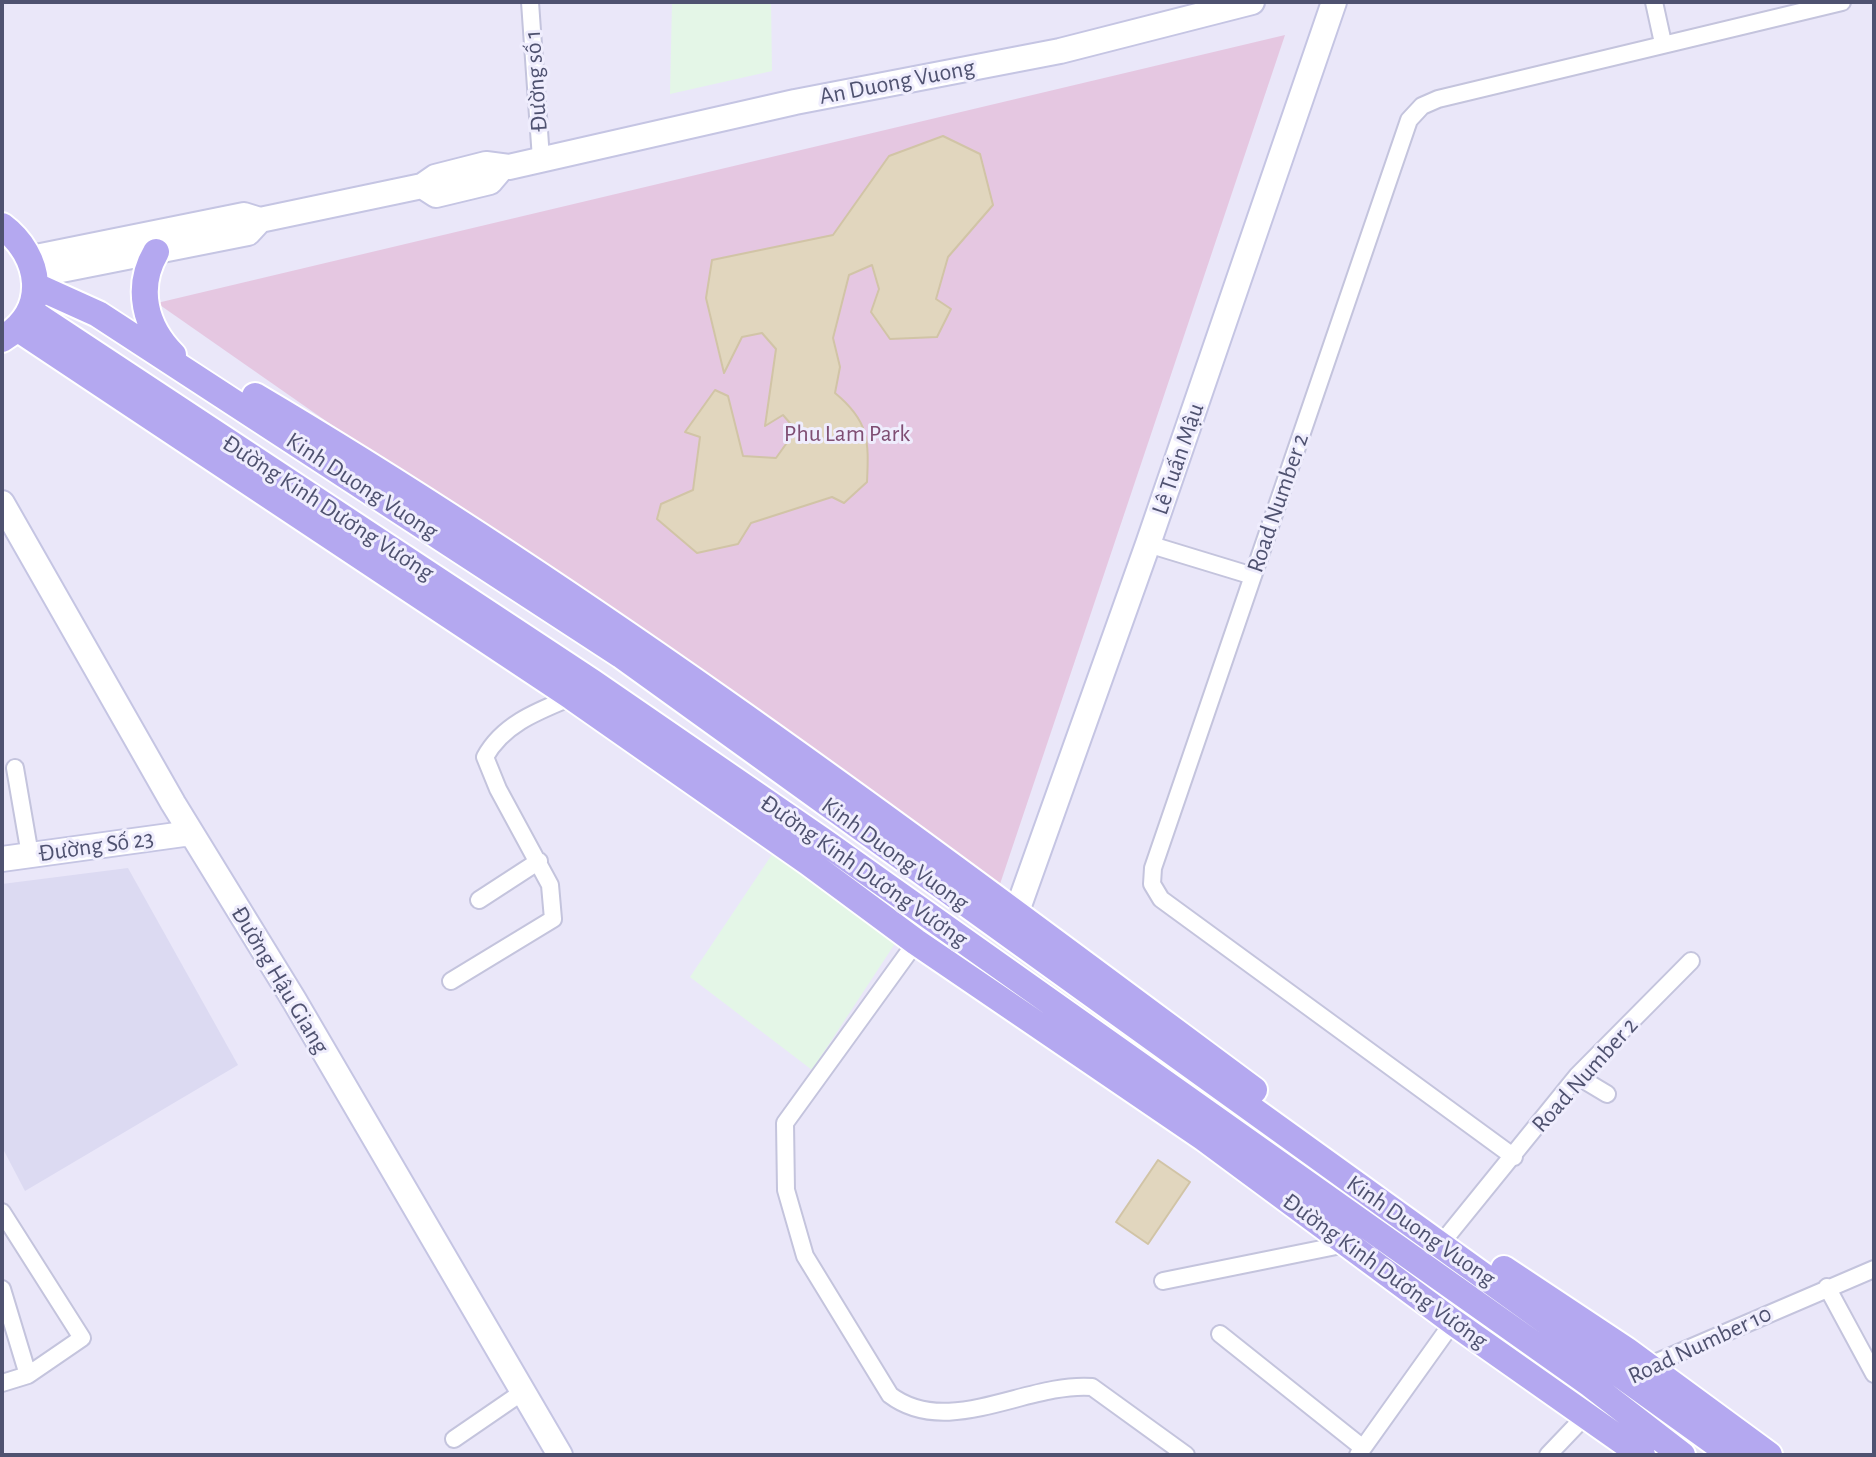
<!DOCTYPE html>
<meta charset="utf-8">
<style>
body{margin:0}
#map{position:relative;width:1876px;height:1457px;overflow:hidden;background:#eae7f9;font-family:"Alegreya Sans",sans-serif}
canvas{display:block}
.frame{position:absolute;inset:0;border:4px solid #4f5270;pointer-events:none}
</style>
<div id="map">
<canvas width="1876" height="1457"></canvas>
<div class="frame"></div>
</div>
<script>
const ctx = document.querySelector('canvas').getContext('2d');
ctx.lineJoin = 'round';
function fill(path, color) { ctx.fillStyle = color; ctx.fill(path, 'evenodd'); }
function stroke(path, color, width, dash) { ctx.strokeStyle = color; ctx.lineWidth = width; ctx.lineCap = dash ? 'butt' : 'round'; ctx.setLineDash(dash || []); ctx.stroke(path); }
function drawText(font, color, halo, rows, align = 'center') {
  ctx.font = font + ' "Alegreya Sans",sans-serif'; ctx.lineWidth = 6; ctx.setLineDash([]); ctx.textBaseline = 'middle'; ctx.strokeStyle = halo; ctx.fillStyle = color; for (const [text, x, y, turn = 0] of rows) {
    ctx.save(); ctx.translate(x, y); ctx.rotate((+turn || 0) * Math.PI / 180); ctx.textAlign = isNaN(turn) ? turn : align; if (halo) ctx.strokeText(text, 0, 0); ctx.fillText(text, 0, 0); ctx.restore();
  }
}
fill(new Path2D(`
 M128,868l110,197 -213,126 -23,-44v-263z`), '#dcdaf2');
fill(new Path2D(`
 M672,2h99l1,69 -102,23z
 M773,853l125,86 -86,131 -122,-93z`), '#e4f6e7');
fill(new Path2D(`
 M1285,35l-287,855 -841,-587z`), '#e5c7e1');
const water = new Path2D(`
 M943,136l37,18 13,51 -45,52 -12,42 15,10 -14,28 -47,2 -19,-27 8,-23 -7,-24 -23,10 -16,63 7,29 -5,26c34,28 34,47 32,89l-23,21 -12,-6 -81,26 -13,21 -41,9 -40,-34 4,-15 32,-14 7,-53 -15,-5 30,-42 13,6 15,60 33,2 20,-28 -13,-15 -18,11 11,-77 -14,-16 -20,4 -18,36 -18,-75 6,-38 121,-25 56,-79z
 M1158,1160l32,22 -42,62 -32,-22z`);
fill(water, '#e1d6be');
stroke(water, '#d1c4a6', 2);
const street = new Path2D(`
 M530,2l11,157
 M1654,2l9,41
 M1148,544l105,32
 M15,768l15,87
 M479,900l60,-39
 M916,942l-131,181 1,67 19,66 85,139c58,44 137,-13 202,-8l94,68
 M451,981l102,-62 -3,-34 -52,-96 -13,-32c18,-33 53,-46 87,-60
 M1577,1076l30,18
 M1514,1157l-353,-258 -9,-15 1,-16 256,-748 13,-14 16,-7 404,-97
 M2,1212l80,126 -54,37 -26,8
 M1440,1245l137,-169 114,-115
 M1163,1281l188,-38
 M1827,1287l47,87
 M2,1289l26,86
 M1220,1334l143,114
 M1643,1368l231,-99
 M454,1439l70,-48
 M1358,1455l95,-133
 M1548,1455l62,-65`);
const secondary = new Path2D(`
 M422,186l14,9 54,-13 11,-13
 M31,258l213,-43 16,5 162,-34 13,-9 51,-13 23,3 286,-65 265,-51 192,-49
 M36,275l212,-42 12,-13
 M2,503l171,300 121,197 266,455
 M2,859l189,-26
 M1016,914l132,-370 186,-542`);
const primary = new Path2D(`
 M2,226c40,30 48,85 0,113
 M156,252c-21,36 -11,75 17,103
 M36,286l62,28 523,341 1111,800
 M30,311l562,371 231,159 767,543 92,71
 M17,328l555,369 236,165 108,80 288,196 249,184 189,133
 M255,396c350,207 673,452 999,694
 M1504,1269l122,81 143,105`);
stroke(street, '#c4c4dd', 20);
stroke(secondary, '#c5c5e3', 28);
stroke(primary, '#fff', 30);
stroke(street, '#fff', 16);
stroke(secondary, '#fff', 24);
stroke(primary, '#b4a8f0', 26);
drawText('24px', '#4f5270', '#efedfd', [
 ["Đường số 1",536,81,-94],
 ["An Duong Vuong",897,82,-11],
 ["Lê Tuấn Mậu",1178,459,-71],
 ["Kinh Duong Vuong",362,486,33],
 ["Road Number 2",1278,503,-71],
 ["Đường Kinh Dương Vương",328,508,33],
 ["Đường Số 23",96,846,-8],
 ["Kinh Duong Vuong",895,854,36],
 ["Đường Kinh Dương Vương",864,871,35],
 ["Đường Hậu Giang",280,980,59],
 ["Road Number 2",1585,1075,-48],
 ["Kinh Duong Vuong",1421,1231,35],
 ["Đường Kinh Dương Vương",1385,1271,36],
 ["Road Number 10",1700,1345,-25]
]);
drawText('24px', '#7f4e73', '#efedfd', [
 ["Phu Lam Park",847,434]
]);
</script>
